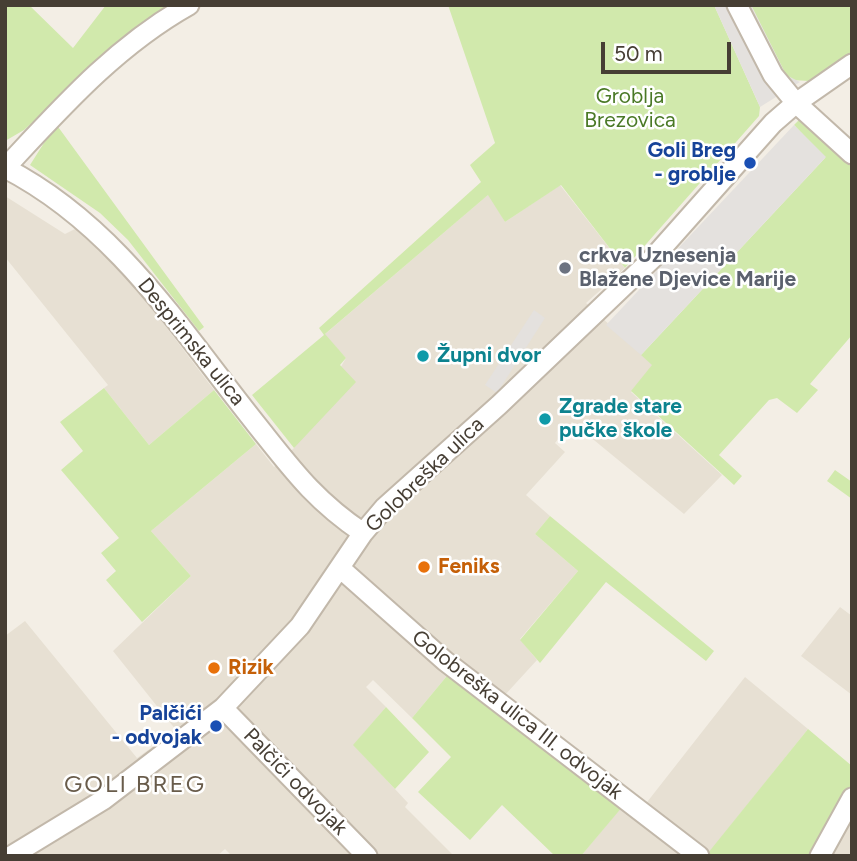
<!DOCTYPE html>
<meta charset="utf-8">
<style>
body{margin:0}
#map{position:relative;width:857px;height:861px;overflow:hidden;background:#f3eee5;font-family:Figtree,sans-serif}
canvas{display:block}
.frame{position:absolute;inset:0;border:7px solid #463e34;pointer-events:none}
.scale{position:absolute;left:601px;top:42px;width:130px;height:32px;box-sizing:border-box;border:4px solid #463e34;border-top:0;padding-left:9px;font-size:21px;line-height:24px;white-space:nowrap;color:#463e34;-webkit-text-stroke:5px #fff;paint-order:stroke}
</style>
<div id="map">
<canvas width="857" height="861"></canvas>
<div class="frame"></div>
<div class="scale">50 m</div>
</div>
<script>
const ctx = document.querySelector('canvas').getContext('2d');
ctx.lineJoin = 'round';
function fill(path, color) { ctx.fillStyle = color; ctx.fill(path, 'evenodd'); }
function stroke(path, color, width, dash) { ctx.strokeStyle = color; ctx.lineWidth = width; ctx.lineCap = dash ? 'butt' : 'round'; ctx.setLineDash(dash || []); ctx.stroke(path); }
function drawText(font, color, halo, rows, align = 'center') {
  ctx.font = font + ' Figtree,sans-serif'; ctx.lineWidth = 5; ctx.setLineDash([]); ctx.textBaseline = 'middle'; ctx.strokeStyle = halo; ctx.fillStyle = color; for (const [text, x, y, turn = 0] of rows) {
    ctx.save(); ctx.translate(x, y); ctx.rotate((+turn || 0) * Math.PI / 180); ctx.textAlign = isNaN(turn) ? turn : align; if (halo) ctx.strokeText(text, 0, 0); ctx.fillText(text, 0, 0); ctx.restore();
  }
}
fill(new Path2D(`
 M560,185l65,83 -39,35 67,62 -22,27 91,83 -38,39 -112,-92 -17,21 10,9 -39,43 24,21 -15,18 43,37 -58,68 17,21 -33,36 140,110 101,-129 63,52 -99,124 2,3h-22l-7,-6 -5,6h-96l41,-50 -171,-135 -39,47 -39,-38 -7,7 20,20 -32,38 54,58 -3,4 49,49h-222l-7,-7 -8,7h-212v-220l20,-15 112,137 39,-28 -63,-79 78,-75 -40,-45 105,-87 18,23 20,-19 52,-90 -22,-23 165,-141 16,28z
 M5,196l60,38 14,-7 34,30 101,133 -65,55 -45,-57 4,-3 -103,-128z
 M840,607l12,9v79l-51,-39z
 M852,786v70h-39z`), '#e7e0d3');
fill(new Path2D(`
 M5,5h24l44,43 33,-43h68l-56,39 -94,86 -19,11z
 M448,5h266l46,102 -1,9 -134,152 -64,-83 -56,37 -17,-27 -163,139 21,24 -6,7 16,17 -62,66 -42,-53 72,-60 -5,-7 162,-146 -11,-17 25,-22z
 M751,5h101v47l-43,29 -17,-1 -6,-5z
 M802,117l50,44v174l-42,49 8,6 -21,23 -20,-15 -8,2 -50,55 23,21 -8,9 -103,-94 21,-26 -11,-10 184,-197 -31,-33z
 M56,124l148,203 -5,4 -71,-91 -28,-27 -70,-48z
 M104,388l45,57 65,-55 42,54 -105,87 40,45 -49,46 -36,-42 10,-9 -15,-18 18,-15 -58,-68 22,-19 -23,-29z
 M835,470l17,12v17l-25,-18z
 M550,516l164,135 -8,10 -100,-79 -66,81 -20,-23 58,-69 -43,-37z
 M451,671l172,135 -42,50h-26l-53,-51 -32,35 -52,-48 33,-35 -39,-39z
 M386,707l43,45 -34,37 -42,-44z
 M808,729l44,37v20l-39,70h-102l-3,-3z`), '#d1e9ac');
fill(new Path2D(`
 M714,5h37l35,70 14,7 -40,25z
 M794,125l32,32 -185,198 -35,-30z
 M534,310l11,8 -48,75 -12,-8z`), '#e4e1de');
const minor = new Path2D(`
 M737,5l36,70 23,28 56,51
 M5,168c111,57 175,161 251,256 36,45 58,76 107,109
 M5,168c57,-61 111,-122 184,-163
 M340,568l105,93 254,195
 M223,708l144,148
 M11,856l92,-56 120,-92 77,-82 63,-93 22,-26 114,-102 154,-147 120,-135 23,-20 56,-39
 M820,856l32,-58`);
stroke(minor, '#c2b8aa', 23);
stroke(minor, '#fff', 19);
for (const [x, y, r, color] of [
 [750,163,7,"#1a4fb4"],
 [565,268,7,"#6b7280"],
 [423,356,7,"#0f9aa8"],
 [545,419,7,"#0f9aa8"],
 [424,567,7,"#e8710a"],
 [214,668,7,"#e8710a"],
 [216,726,7,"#1a4fb4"]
]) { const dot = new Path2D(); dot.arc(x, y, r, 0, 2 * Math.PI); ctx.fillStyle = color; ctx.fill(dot); stroke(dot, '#fff', 2.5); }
drawText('21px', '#4a7926', '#fff', [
 ["Groblja",630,97],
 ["Brezovica",630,121]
]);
drawText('bold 21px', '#164399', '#fff', [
 ["Goli Breg",736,151],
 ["- groblje",736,175],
 ["Palčići",202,714],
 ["- odvojak",202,738]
], 'right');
drawText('bold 21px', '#5b616d', '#fff', [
 ["crkva Uznesenja",579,256],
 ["Blažene Djevice Marije",579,280]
], 'left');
drawText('21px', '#463e34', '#fff', [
 ["Desprimska ulica",191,342,51],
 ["Golobreška ulica",425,475,-44],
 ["Golobreška ulica III. odvojak",517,715,38],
 ["Palčići odvojak",295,782,46]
]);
drawText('bold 21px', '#0d838f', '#fff', [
 ["Župni dvor",437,356],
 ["Zgrade stare",559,407],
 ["pučke škole",559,431]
], 'left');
drawText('bold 21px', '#c56008', '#fff', [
 ["Feniks",438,567],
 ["Rizik",228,668]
], 'left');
ctx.letterSpacing = '2px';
drawText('24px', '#695c4b', '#fff', [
 ["GOLI BREG",135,785]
]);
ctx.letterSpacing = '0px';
</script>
